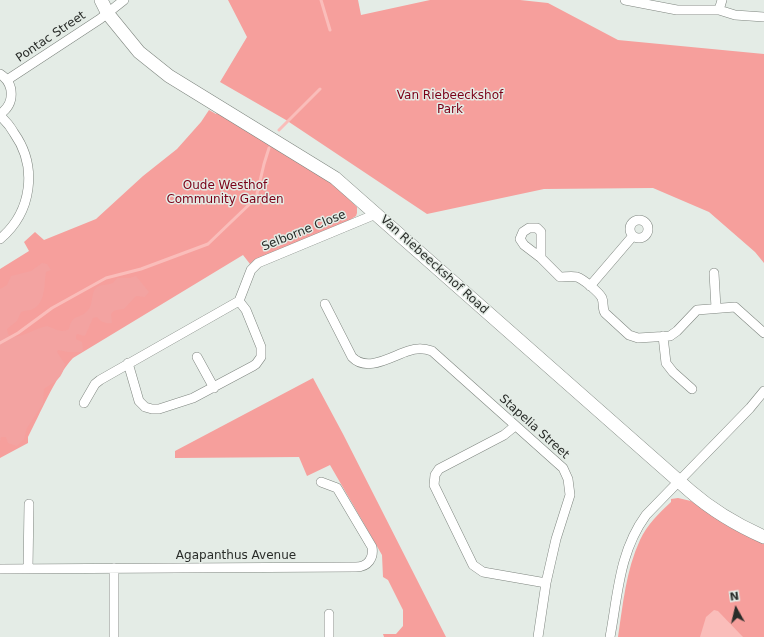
<!DOCTYPE html>
<style>
body{margin:0}
#map{position:relative;width:764px;height:637px;overflow:hidden;background:#e4ece6;font-family:"DejaVu Sans",sans-serif}
canvas{display:block}
.north{position:absolute;left:716px;top:589px;width:40px;height:40px;-webkit-text-stroke:3px #e4ece6;paint-order:stroke;rotate:352deg;font-size:11px;font-weight:700;line-height:16px;text-align:center;color:#292c29}
.north::after{content:'';display:block;margin:auto;width:14px;height:18px;background:#292c29;clip-path:polygon(50% 0,100% 100%,50% 72%,0 100%)}
</style>
<div id="map">
<canvas width="764" height="637"></canvas>
<div class="north">N</div>
</div>
<script>
const ctx = document.querySelector('canvas').getContext('2d');
ctx.lineJoin = 'round';
function fill(path, color) { ctx.fillStyle = color; ctx.fill(path, 'evenodd'); }
function stroke(path, color, width, dash) { ctx.strokeStyle = color; ctx.lineWidth = width; ctx.lineCap = dash ? 'butt' : 'round'; ctx.setLineDash(dash || []); ctx.stroke(path); }
function drawText(font, color, halo, rows, align = 'center') {
  ctx.font = font + ' "DejaVu Sans",sans-serif'; ctx.lineWidth = 3; ctx.setLineDash([]); ctx.textBaseline = 'middle'; ctx.strokeStyle = halo; ctx.fillStyle = color; for (const [text, x, y, turn = 0] of rows) {
    ctx.save(); ctx.translate(x, y); ctx.rotate((+turn || 0) * Math.PI / 180); ctx.textAlign = isNaN(turn) ? turn : align; if (halo) ctx.strokeText(text, 0, 0); ctx.fillText(text, 0, 0); ctx.restore();
  }
}
fill(new Path2D(`
 M228,0h130l3,15 69,-15h90l28,3 70,37 146,14v209l-9,-11 -46,-40 -56,-24 -109,1 -117,25 -141,-94 -66,-38 27,-45z
 M209,110l7,4 1,-1 116,71 24,23v6l-1,3 -6,4 -96,40 -4,4 -7,-9 -170,103c-18,19 -33,56 -45,79v6l-28,15v-189l29,-18 -5,-9 11,-10 9,8 52,-21 47,-43 34,-27 24,-27z
 M313,378l30,56 103,203h-62l-1,-3h13l7,-8v-16l-15,-30 -5,-3 -1,-22 -52,-90 -23,11 -8,-19 -124,1v-7z
 M678,498l13,3 40,27 33,15v94h-146c5,-33 8,-67 22,-97 7,-15 19,-27 31,-38v-3z`), '#f69f9c');
fill(new Path2D(`
 M42,263l5,1 4,6 -5,2c-2,11 0,31 -13,37 -3,2 -8,1 -12,3l-4,9 -10,8 1,5 4,3c15,-1 21,-8 35,-11 8,2 13,8 22,3 3,-16 11,-9 19,-19 5,-5 3,-15 7,-21 5,-6 12,-3 18,-6 1,-2 3,-3 4,-5h13l6,-2 13,16 -4,5 -9,-1 -12,13c-5,1 -10,0 -13,5l1,9c-7,1 -11,-1 -15,-6l-4,1 -7,16 -2,2 -7,-2 -1,2v3l6,3 1,7 -1,3h-14l-10,-2 -1,2 8,12c-3,15 -9,17 -21,25l-1,15 -16,24 -3,11 -7,7 -9,-3 -2,-6h-5l-1,5v-153l7,-4 4,-9 20,-5z`), '#f3a3a1');
fill(new Path2D(`
 M714,610l4,1 25,26h-43l6,-20z`), '#fabdba');
stroke(new Path2D(`
 M321,0l9,30
 M279,130l41,-41
 M0,343l18,-10 34,-25 54,-30 35,-9 67,-25 48,-46 8,-34 5,-16`), '#fabdba', 3);
const street = new Path2D(`
 M625,0l52,10h42l16,5 29,2
 M719,10l3,-10
 M0,74c15,10 15,30 0,40
 M7,80l93,-61 24,-19
 M0,116c6,5 10,10 14,17 24,34 18,79 -14,106
 M630 229a9 9 0 1 1 18 0a9 9 0 1 1-18 0Z
 M541,258v-26l-4,-4h-8l-6,4 -3,7 4,6 17,13 19,19c5,0 12,-1 17,0 6,2 22,15 25,21 2,5 0,10 3,15l24,22 9,3 32,-2 7,-5 20,-21 38,-3 29,26
 M714,273l2,35
 M590,286l42,-49
 M325,304l27,53c15,16 40,-1 56,-6 8,-3 16,-3 24,0l131,117 5,11 2,16 -14,44 -10,44 -8,54
 M663,336l3,27 7,9 19,17
 M197,357l17,31
 M128,363l11,38 6,6 7,2h7l34,-11 60,-32 3,-2 5,-7v-10l-15,-37 -7,-9
 M84,403l11,-19 5,-4 139,-79 12,-31 7,-7 118,-49
 M515,426l-11,9 -65,34 -4,6 -1,10 39,80 10,7 63,11
 M0,569l356,-2c12,0 18,-9 16,-20l-35,-59 -16,-6
 M28,569l1,-65
 M114,637v-69
 M329,637v-23
 M610,637c8,-43 9,-85 36,-122l104,-107 14,-17`);
const secondary = new Path2D(`
 M101,0l7,14 31,38 30,24 166,102 355,313c23,20 47,34 74,46`);
stroke(street, '#7e857f', 10);
stroke(secondary, '#7e857f', 14);
stroke(street, '#fff', 9);
stroke(secondary, '#fff', 13);
drawText('12px', '#292c29', '#e4ece6', [
 ["Pontac Street",51,37,-34],
 ["Selborne Close",304,231,-22],
 ["Van Riebeeckshof Road",434,265,42],
 ["Stapelia Street",534,427,42],
 ["Agapanthus Avenue",236,556]
]);
drawText('12px', '#7a0017', '#e4ece6', [
 ["Van Riebeeckshof",450,96],
 ["Park",450,110],
 ["Oude Westhof",225,186],
 ["Community Garden",225,200]
]);
</script>
